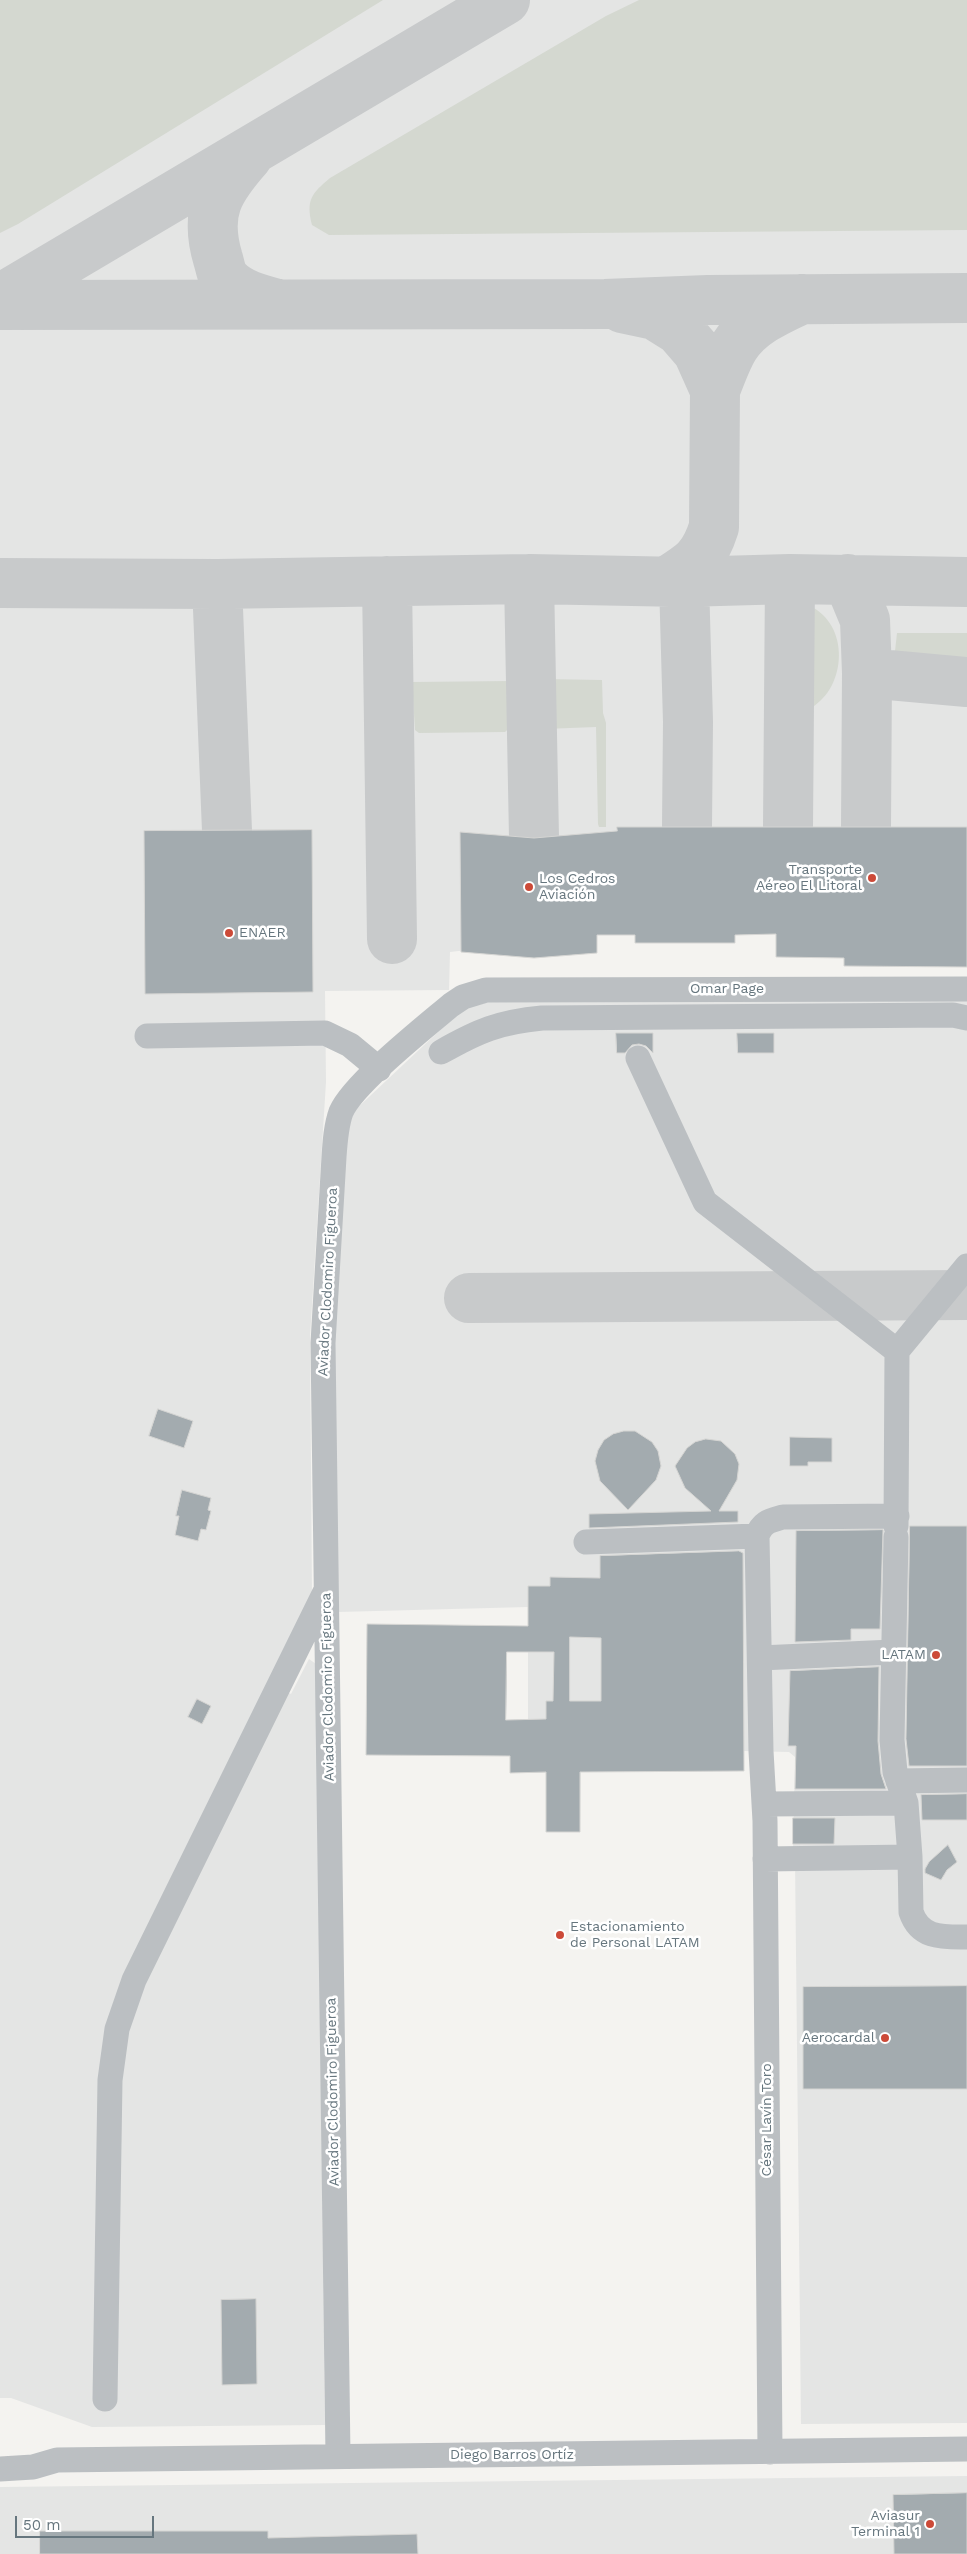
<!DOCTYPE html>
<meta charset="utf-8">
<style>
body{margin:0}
#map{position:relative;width:967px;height:2554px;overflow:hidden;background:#f4f3f0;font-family:"Work Sans",sans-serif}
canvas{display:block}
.scale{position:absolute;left:15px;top:2516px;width:139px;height:22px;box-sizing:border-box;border:2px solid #66767e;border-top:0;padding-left:6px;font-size:15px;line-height:18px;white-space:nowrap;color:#66767e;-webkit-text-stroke:4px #fff;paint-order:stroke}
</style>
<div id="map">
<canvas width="967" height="2554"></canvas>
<div class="scale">50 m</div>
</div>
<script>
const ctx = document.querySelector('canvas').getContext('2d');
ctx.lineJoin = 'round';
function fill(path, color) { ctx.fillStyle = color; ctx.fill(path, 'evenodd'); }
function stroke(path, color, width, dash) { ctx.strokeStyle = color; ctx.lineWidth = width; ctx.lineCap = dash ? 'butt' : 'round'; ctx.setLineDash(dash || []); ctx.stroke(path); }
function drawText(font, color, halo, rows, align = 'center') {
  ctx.font = font + ' "Work Sans",sans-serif'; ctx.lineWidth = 5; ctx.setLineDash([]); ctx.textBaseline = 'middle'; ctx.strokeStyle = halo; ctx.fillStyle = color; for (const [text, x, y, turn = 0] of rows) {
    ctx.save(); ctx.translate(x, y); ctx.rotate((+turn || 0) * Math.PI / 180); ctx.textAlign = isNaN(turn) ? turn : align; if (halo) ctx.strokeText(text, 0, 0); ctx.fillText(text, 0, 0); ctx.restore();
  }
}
fill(new Path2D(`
 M0,0h967v967l-122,-1 -1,-8 -68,-1v-27l-41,5v8h-100v-8h-38l-147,17 -1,38 -124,1 1,91 -16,255 2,260 -43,86 22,11 18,-35 7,5 9,761 -233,2 -81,-29h-11z
 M967,999v1424l-166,1 -6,-565 -2,-10 2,-92 -6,-5 -45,-1v20l-163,1 -1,60h-34v-59h-36v-53l18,-1v-112l-190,5 -5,-278 11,-195 10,-28 102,-96 11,-7 21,-6z
 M967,2476v78h-967v-67z`), '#e4e5e4');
fill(new Path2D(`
 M0,0h383l-365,224 -18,9z
 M639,0h328v230l-638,5 -17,-10c-6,-25 -1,-31 18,-47l276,-162z
 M810,606c40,19 37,81 1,102z
 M897,633h70v32l-73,-5z
 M544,679l58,1 1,33 3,10v104h-7l-1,-3 -2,-97 -52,2z
 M510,681v46l-5,5 -86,1 -4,-3 -3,-48z`), '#d4d8d0');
stroke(new Path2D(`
 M248,156c-30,34 -44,56 -30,103 2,6 3,16 8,21 13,14 32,19 51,24
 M0,299l505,-299
 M0,305l605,-1 103,-4 259,-2
 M622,308l33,7 24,15 19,22 17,38 -1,137c-10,32 -21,38 -48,55
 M715,390c6,-14 11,-30 19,-43 15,-24 42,-36 68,-48
 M529,579l5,259
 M848,579l17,41 2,53 -1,154
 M387,581l5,358
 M684,582l4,140 -1,104
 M0,583l217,1 312,-5 155,3 106,-3 177,3
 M217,584l10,247
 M867,673l100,9
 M788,826l2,-247
 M469,1298l498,-3`), '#c8cacb', 50);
const building = new Path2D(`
 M617,827h350v140l-123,-1v-8l-68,-1v-23l-41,1v8h-100v-8h-38v18l-63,5 -73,-6 -1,-120 74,6 83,-7z
 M312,830l1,162 -168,2 -1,-163z
 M616,1033h37v20l-7,-7 -7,-2 -7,1 -7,8h-8z
 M737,1033h37v20h-36z
 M158,1409l35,12 -9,27 -35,-12z
 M624,1431h11l17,11 6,9 3,15 -5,14 -28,30 -28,-29 -5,-20 3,-11 6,-10 9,-6z
 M790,1437l42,1v24h-24v4h-18z
 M706,1439l15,2 14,13 4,10 -2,16 -18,31h19v11l-149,6v-14l122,-3 -26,-23 -10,-22 12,-18 8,-6z
 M182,1490l29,8 -3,12 3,1 -5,19 -5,-1 -3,12 -23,-6 4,-19h-3z
 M910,1526h57v240h-58l-3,-27z
 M883,1530l-3,99h-29v11l-56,2 1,-111z
 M739,1551l4,2 1,218 -164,1v60h-34v-60l-36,1v-17l-144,-1 1,-131 161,2v-40h22v-9l50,1v-22zM570,1637l31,1v63h-31zM507,1652h47l-1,49h-7v18l-40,1z
 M879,1667l-1,74 3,33 5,15h-91l1,-43h-8l2,-75z
 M197,1699l14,7 -9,18 -14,-7z
 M967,1794v26h-45l-1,-25z
 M793,1818h42l-1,26h-41z
 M948,1845l9,17 -10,8 -6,10 -16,-7v-4l4,-7z
 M967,1986v103h-164v-102z
 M256,2299l1,85 -35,1 -1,-85z
 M967,2493v61h-73l-1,-59z
 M40,2531h228v7l149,-4 1,20h-378z`);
fill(building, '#a3abaf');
stroke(building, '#d5d5d3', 1);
stroke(new Path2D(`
 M147,1036l178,-3 25,12 29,24
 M441,1052c37,-21 58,-30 101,-34l411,-3 14,3
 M638,1058l67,144 192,149
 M896,1526l1,-175 70,-85
 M757,1536c5,-14 12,-15 26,-19l114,-1
 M896,1537l-4,203 3,32 11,31 4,54
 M586,1542l171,-6 4,215 4,70 5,631
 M760,1658l133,-6
 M898,1781l69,-1
 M765,1804l141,-1
 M765,1859l145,-2 1,55c9,27 32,25 56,25
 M105,2399l5,-319 7,-51 17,-49 191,-388
 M338,2456l-15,-1113 11,-186c1,-15 2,-31 7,-45 12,-28 84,-85 110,-107l12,-8 23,-7 481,-1
 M0,2469l33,-2 24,-7 910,-11`), '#bbbfc2', 25);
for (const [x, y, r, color] of [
 [872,878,5,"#cc4a38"],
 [529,887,5,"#cc4a38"],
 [229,933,5,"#cc4a38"],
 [936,1655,5,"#cc4a38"],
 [560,1935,5,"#cc4a38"],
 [885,2038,5,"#cc4a38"],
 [930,2524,5,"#cc4a38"]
]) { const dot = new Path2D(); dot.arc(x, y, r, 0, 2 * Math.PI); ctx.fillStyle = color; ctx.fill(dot); stroke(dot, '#fff', 2); }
drawText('14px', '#66767e', '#fff', [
 ["Transporte",862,870],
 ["Aéreo El Litoral",862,886],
 ["Los Cedros",539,879,"left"],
 ["Aviación",539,895,"left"],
 ["ENAER",239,933,"left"],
 ["LATAM",926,1655],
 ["Estacionamiento",570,1927,"left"],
 ["de Personal LATAM",570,1943,"left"],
 ["Aerocardal",875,2038],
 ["Aviasur",920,2516],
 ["Terminal 1",920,2532]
], 'right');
drawText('14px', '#66767e', '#fff', [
 ["Omar Page",727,989],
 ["Aviador Clodomiro Figueroa",328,1282,-87],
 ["Aviador Clodomiro Figueroa",328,1687,-91],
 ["Aviador Clodomiro Figueroa",333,2092,-91],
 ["César Lavín Toro",767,2120,-90],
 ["Diego Barros Ortíz",512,2455]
]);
</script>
